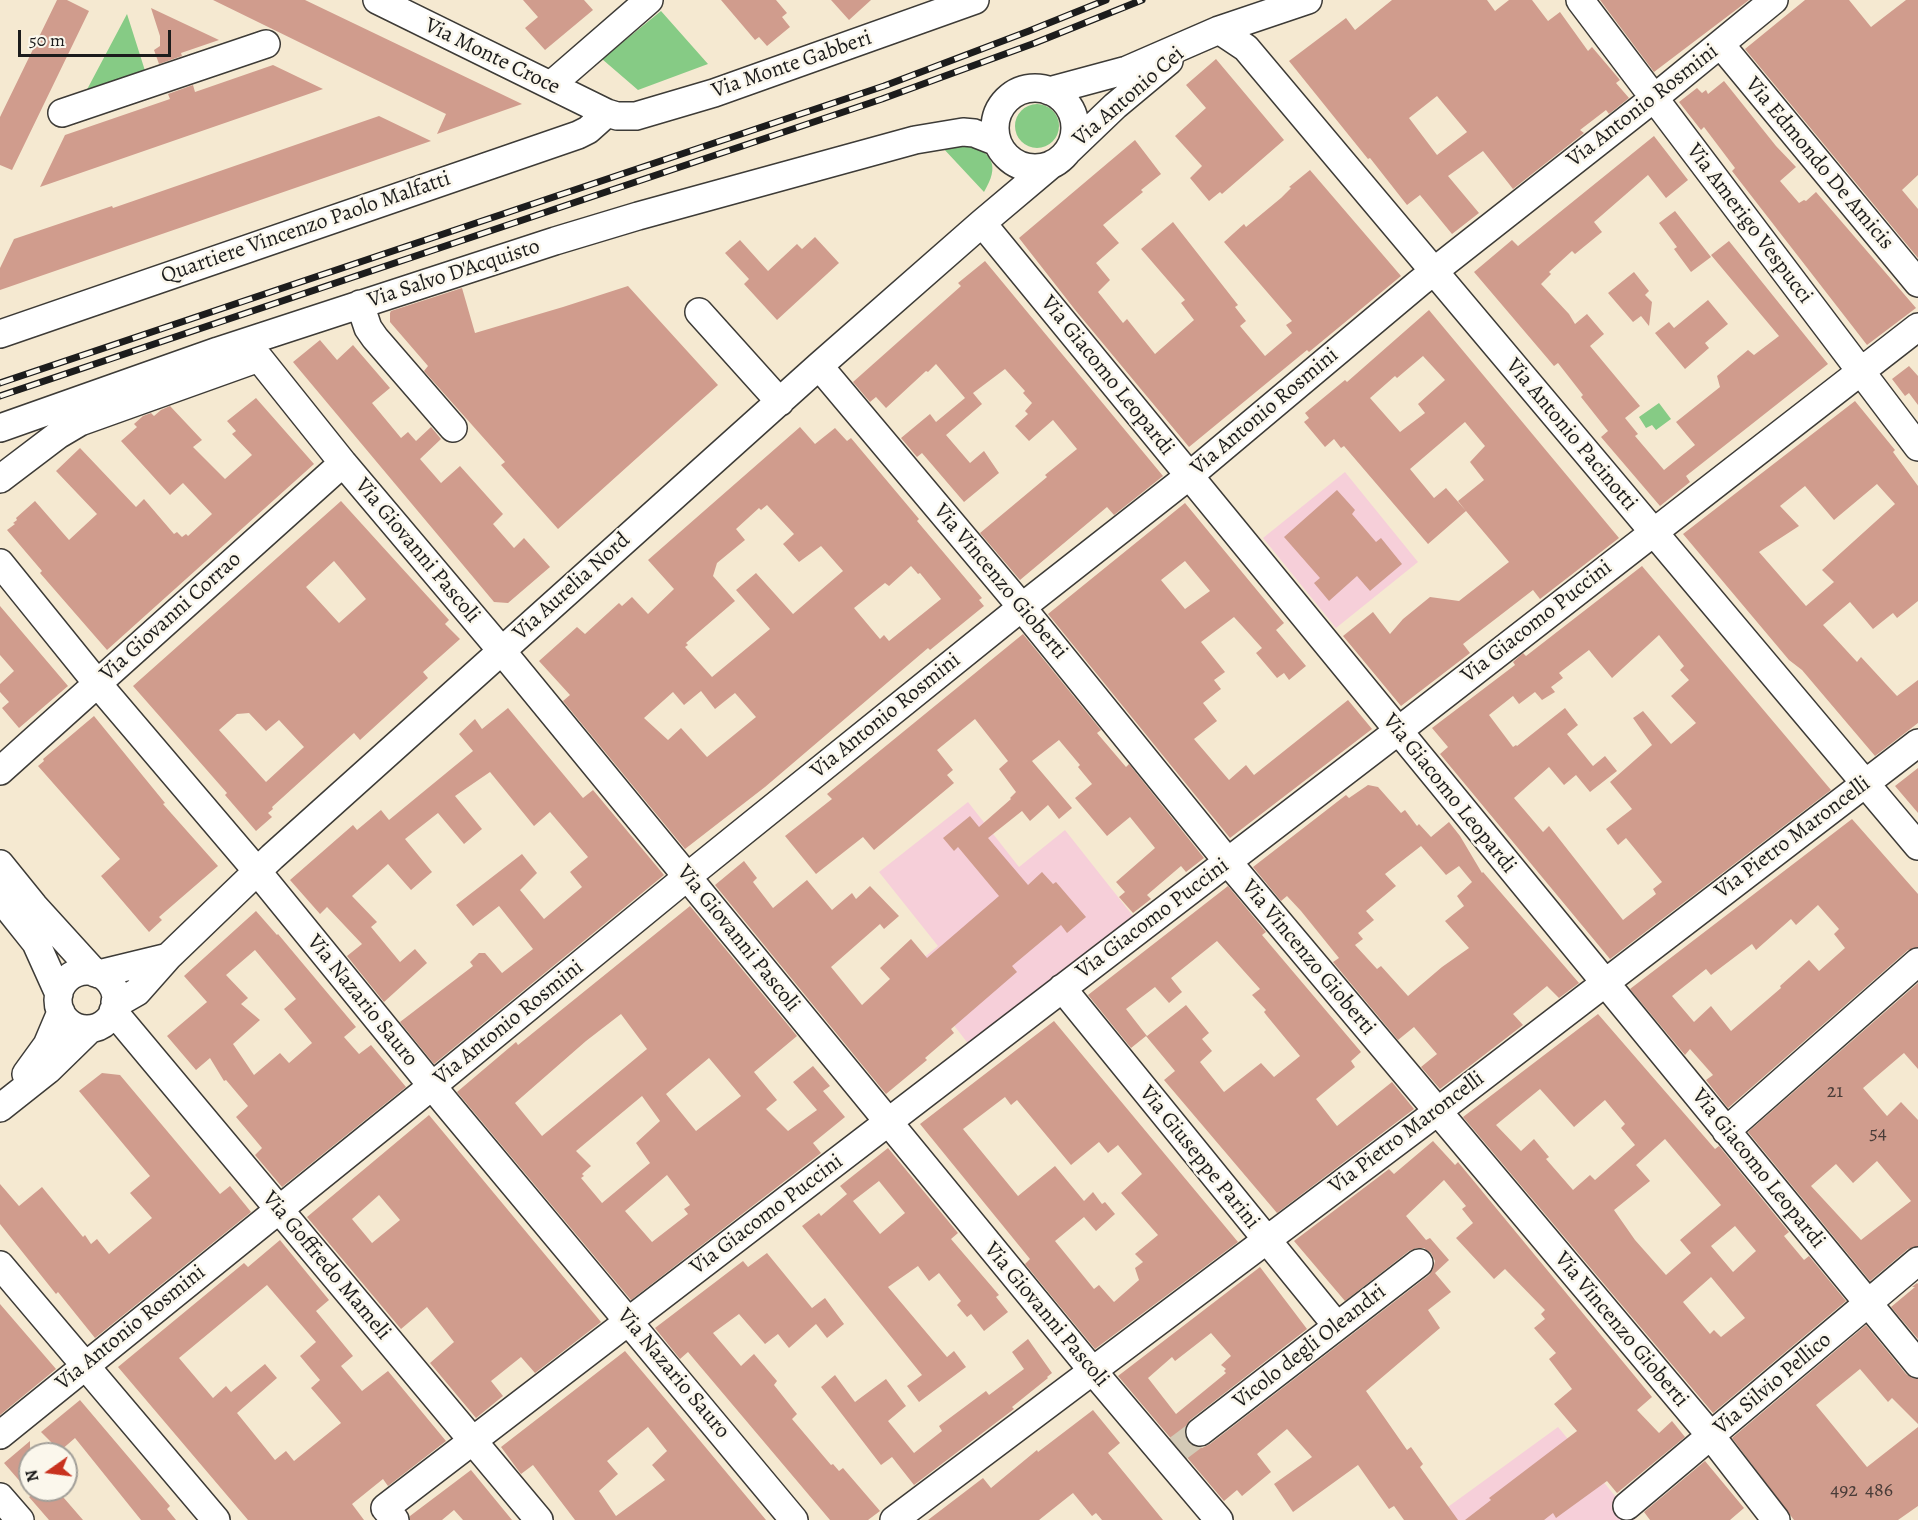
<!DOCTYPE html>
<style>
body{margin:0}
#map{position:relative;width:1918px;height:1520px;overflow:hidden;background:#f5e9d1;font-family:Alegreya,serif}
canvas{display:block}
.north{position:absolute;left:18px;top:1442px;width:60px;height:60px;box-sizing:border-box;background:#fbf7ec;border:2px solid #a29f99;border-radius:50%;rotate:256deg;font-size:16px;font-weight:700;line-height:24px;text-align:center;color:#1c1c1c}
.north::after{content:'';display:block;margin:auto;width:21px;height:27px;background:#c8321e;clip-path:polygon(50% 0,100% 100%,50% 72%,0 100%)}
.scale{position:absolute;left:18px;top:30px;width:153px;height:27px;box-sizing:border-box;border:3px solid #1c1c1c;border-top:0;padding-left:8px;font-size:18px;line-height:21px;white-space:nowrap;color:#1c1c1c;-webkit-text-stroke:4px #fbf7ec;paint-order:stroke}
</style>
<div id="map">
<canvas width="1918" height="1520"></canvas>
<div class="north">N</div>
<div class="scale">50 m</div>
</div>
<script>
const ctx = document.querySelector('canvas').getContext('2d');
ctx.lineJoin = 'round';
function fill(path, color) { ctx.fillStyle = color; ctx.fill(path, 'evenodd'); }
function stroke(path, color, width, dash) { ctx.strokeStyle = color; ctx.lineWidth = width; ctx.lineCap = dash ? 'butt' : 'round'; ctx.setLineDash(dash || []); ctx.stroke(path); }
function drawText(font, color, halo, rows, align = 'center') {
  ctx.font = font + ' Alegreya,serif'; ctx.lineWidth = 5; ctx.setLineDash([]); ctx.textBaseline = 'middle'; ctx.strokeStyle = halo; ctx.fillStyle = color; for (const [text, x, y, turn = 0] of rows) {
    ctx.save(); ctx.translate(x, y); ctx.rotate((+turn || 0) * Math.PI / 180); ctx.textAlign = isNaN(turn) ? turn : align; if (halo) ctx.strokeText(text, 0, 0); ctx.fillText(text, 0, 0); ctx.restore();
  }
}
fill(new Path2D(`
 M1345,472l73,90 -82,66 -73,-90z
 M968,802l51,65 46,-37 68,86 -163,130 -60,-77 28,-23 -59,-74z
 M1558,1427l77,93h-205z`), '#f6cfd9');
fill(new Path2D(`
 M661,11l47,53 -70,26 -36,-31z
 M127,14l20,63 -65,22z
 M1015 126a22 22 0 1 1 44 0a22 22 0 1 1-44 0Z
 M966,142c27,12 34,23 18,50l-42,-45z
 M1659,403l12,16 -15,11 -4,-5 -6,3 -7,-11z`), '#86cb85');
fill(new Path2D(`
 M57,0h10l22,11 -77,159 -12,-5v-48z
 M213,0h92l217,104 -85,30 9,-20z
 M523,0h61l9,10 -48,40 -20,-22 13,-11z
 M721,0h55l11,13 -5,4 8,10 -23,19 -8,-9 -4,3z
 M831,0h40l-22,20z
 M1392,0h95l8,11 14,-11h23l16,21 12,-9 28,39 4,-4 28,33 -4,3 13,15 -20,16 -3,-4 -26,20 4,3 -71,56 -30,-38 -35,25 31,37 -27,21 -32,-39 -13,10 -37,-47 -2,1 -79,-98 57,-43 9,12zM1437,96l30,36 -30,23 -28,-37z
 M1600,0h149l-95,72z
 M1805,0h44l22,27 35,-27h12v175l-16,15 16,19v49l-173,-209z
 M151,8l68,32 -38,13 1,3 -23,8 -5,-14 6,-4v-10z
 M1216,59l68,81 -62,54 -2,-2 -11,9 -19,-23 12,-12 -27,-30 31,-28 -20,-23z
 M273,65l50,24 -283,98 25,-52 105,-36 -2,-5 25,-9 2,7z
 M1724,81l52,65 20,21 -16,14 19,22 5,-3 2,1 10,-9 100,116 -49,37 -135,-174 3,-3 -31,-41 -3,3 -22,-28 18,-14 5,5 4,-3 2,4z
 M379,116l52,25 -431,149v-22l14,-29 98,-33 1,2z
 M1654,136l34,44 -22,18 -18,-23 -54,47 8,10 -27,22 -3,-3 -23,21 2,2 -10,10 28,30 6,10 12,-10 17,20 -14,12 50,60 -15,12 13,16 -3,2 29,34 31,-25 -19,-23 44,-35 -3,-11 31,-26 6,5 25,-19 -68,-81 18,-14 99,123 -142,112 4,6 -30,24 -59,-69 7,-6 -27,-34 2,-2 -25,-32 -4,3 -80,-94 38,-32 6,6z
 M1135,140l26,34 -20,16 2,2 -40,33 16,18 -23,20 14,17 -12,12 25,31 4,-4 28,35 39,-34 -13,-17 4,-3 -44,-51 32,-27 65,83 -3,2 11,14 -6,5 25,30 27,-23 -6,-8 6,-4 -68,-79 20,-18 2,3 35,-29 10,-10 -2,-1 21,-17 91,106 -92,76 -2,-2 -118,97 -113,-136 -57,-73z
 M1675,211l36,46 -20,15 -17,-23 3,-2 -18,-24z
 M815,237l24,26 -62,57 -33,-36 5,-5 -24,-26 15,-13 28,31 29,-27 5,5z
 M985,261l178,215 -49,39 -7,-8 -87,73 -40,-47 67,-56 -2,-2 32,-26 -24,-29 -24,21 -14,-15 13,-12 -3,-3 7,-8 -9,-10 2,-2 -20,-22 -32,24 9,11 -36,31 24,28 14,-12 15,22 -35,29 -42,-49 -5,4 -16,-19 29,-24 6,8 29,-24 -29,-34 -8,8 -2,-1 -40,37 -10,-11 -6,5 -17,-20 108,-96 -3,-3z
 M1634,272l15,19 -4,4 7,7 -3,24 -8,-10 -8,6 -25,-29z
 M628,286l90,99 -160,144 -57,-64 4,-3 -81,-91 4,-5 -38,-44v-9l1,-2 71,-23 13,45 88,-26z
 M1708,300l20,24 -23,19 4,5 -24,21 -30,-36 14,-11 5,6z
 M1429,310l190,228 -79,61 -7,-9 -70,54 7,9 -69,53 -58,-70 30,-24 17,22 13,-15 27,-22 29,4 50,-39 -43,-51 -38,33 -84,-98 -3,2 -7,-9 -9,8 -21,-25 5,-4 -4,-5 40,-33 2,2zM1423,356l22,24 -27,24 7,9 -25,19 -30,-34 25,-22 2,2zM1465,422l20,24 -15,16 14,18 -26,21 8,10 -20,-23 -12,10 -24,-29z
 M320,340l17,20 16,-15 37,43 -18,15 29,35 7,-6 8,9 15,-14 10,12 -21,20 21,24 19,-17 43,48 -10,10 21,24 10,-10 26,29 -42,36 -14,-1 -201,-240z
 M1909,366l9,10v29l-9,-12 -4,3 -13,-17z
 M256,398l58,66 -207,186 -67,-77 2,-2 -35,-41 8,-6 -2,-1 4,-3 -1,-2 19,-17 34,39 28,-26 -41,-43 24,-23 56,59 8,-8 30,35 3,-2 5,5 4,-3 2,2 24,-22 -29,-31 -13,12 -49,-54 16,-14 -3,-3 9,-8 8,-3 3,3 7,-6 9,-4 32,34 -9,7 32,32 27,-24 -20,-21 4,-3 -9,-10z
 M1855,401l40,49 -2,2 25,34v115l-21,17 -4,-5 -20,16 -23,-27 -27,23 34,37 4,-5 36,39 21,-16v43l-43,33 -73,-86 -13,-10 -106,-126zM1877,484l18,20 -73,66 12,12 -28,24 -47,-54 40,-26 -19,-20 25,-20 29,34z
 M800,427l15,17 20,-16 12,13 4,-3 68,81 -2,2 65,77 -3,2 5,6 -54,44 -2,-2 -163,139 -80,62 -122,-148 7,-6 -31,-34 38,-34 8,7 34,-31 3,3 10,-9 16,17 26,-25 -26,-29zM767,505l27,29 -11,10 16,18 22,-16 22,25 -50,43 -37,-41 -20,17 34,39 -58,48 -27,-30 3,-2 -2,-2 49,-42 -22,-25 4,-13 28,-23 -9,-11 23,-21 2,2zM911,566l7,8 2,-1 21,26 -52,42 -5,-6 -4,4 -26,-31 31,-25 4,3zM701,691l14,18 20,-16 21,24 -49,40 -26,-29 -13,12 -24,-22 29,-26 11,13z
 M1337,490l18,20 -3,4 24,28 5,-4 21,26 -32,27 -13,-15 -28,25 -15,-18 6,-5 -36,-41z
 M341,501l108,119 -4,4 15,15 -37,33 5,6 -68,62 -6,-7 -30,27 -52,47 1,2 -5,4 4,4 -16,14 -31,-36 2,-2 -94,-107zM334,561l32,38 -27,24 -33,-36zM249,713l17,18 13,-11 25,27 -38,35 -47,-52 18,-16z
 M1185,503l99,120 -8,7 30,36 -17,14 -5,-7 -7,5 -21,-25 6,-5 -28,-31 -33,25 24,30 -11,8 7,9 -18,14 14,18 -23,18 35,41 17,-15 8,10 94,-75 24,29 -142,109 -182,-224zM1185,561l25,30 -25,18 -24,-29z
 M1642,566l189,224 -221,169 -170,-205 8,-7 -16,-19 83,-63 -2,-3 10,-9 3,3zM1659,635l25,31 -4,4 9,10 -18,16 25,27 -25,21 -28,-33 -10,7 19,27 -42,37 22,27 -26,20 12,16 8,-7 36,44 -9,7 3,5 -33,26 -74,-94 -6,6 -29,-34 35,-31 15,18 12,-10 14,17 27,-21 -12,-15 -12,10 -26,-32 11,-9 -13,-17 -48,38 -1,-1 -3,2 -24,-32 24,-19 6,8 16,-12 7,8 13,-8 -4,-5 12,-9 -4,-5 30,-23 23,28z
 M0,606l68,80 -49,42 -17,-20 7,-6 -9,-10v-8l14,-13 -14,-16z
 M1023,634l78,96 -4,3 29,34 3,-3 75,94 -18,14 -5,-6 -34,29 4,4 -18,14 -14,-16 6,-5 -9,-10 39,-34 -25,-31 -23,19 -32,-38 17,-14 -14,-17 2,-2 -21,-25 -27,21 40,47 -13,11 -11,-14 -18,16 -8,-10 -34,27 40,47 14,-13 11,12 3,-2 30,35 -19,16 -6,-8 -49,41 5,6 -66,57 3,4 -29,25 2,2 -41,34 -171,-209 29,-24 13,17 -4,4 20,26 34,-28 25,30 20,-17 4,6 14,-13 29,30 -15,13 -4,-5 -49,43 31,38 28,-26 -10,-11 31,-29 16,19 72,-62 -41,-49 -4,4 -11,-13 27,-22 9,11 32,-28 -1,-1 6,-6 -17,-23 9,-8 -33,-42 -38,31 16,20 -6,5 7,8 -80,67 -11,-13 -47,37 -31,-38 47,-37 -5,-5z
 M508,708l75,90 10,-8 71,85 -230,189 -34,-42 73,-56 -3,-4 9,-9h6l17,20 31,-24 -34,-43 -26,20 -17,-21 66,-51 15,19 -17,17 24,29 38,-32 -12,-15 18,-15 -38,-45 -16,14 -44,-54 -35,24 27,33 -18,15 -26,-31 -33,26 27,33 -21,18 -23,-26 -36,32 25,26 -6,5 29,35 15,-13 12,14 -43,39 -37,-46 15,-12 -35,-37 -7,7 -30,-34 63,-55 4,5 24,-20 8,10 84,-69 -14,-17 16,-15 7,10z
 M94,716l71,87 -2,1 55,62 -59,51 3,3 -13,12 -48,-56 19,-17 -82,-93 6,-5 -1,-2z
 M1918,768v45l-23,-27z
 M1368,785l10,2 23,26 4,-3 12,16 2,-2 12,13 18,-15 11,14 22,37 1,-1 96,111 -20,15 -12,-12 -34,28 10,11 -83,64 -19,-22 16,-13 -23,-27 -16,13 -65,-78 6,-4 -38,-47 -14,-15 -6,5 -28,-34 93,-72 3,3zM1421,846l25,29 13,-9 13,16 -15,14 7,10 -19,15 24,27 -27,19 -34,29 -27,-30 -4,3 -22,-24 8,-6 -5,-6 16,-13 -8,-9 30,-25 -11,-12z
 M1852,819l66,75v53l-10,3 -180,158 -22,-28 7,-5 -23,-26 -5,6 -55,-66zM1818,905l21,24 -5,5 11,14 -26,23 -10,-11 -29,26 1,2 -50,43 -20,-25 -17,16 -22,-26 34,-27 5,6 41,-31 4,6 35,-31 5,6z
 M1228,886l38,46 -4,3 99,117 -10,9 4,6 -39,32 21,27 55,-44 22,27 -137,104 -113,-133 11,-9 -29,-35 -15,12 -43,-53zM1217,941l43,48 -8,6 14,15 -2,2 3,4 33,40 -26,21 -13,-14 -37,29 -24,-30 12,-11 -10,-12 7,-6 -23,-28 -39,31 -21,-27 29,-22 14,16 13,-11 -11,-14z
 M690,906l107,130 -43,36 23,28 -11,9 22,22 29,-21 -24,-28 20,-16 17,20 -7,5 22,26 -32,26 8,10 -190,147 -174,-208 59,-50 2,3zM621,1014l26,35 -105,87 -27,-33 71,-62zM709,1058l32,38 -45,35 -30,-37zM642,1096l18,25 -24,22 14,20 -48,40 -21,-25 3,-2 -2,-2 9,-8 -15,-15zM667,1175l23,30 -6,4 4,5 -36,28 -27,-31z
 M256,911l21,24 1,-1 78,93 -12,10 15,17 12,-9 35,42 -124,100 -27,-32 7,-7 -26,-31 12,-11 -22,-26 -2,1 -14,-23 -14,12 -29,-34 40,-34 -23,-26zM255,950l41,49 -12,10 28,34 -23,20 -9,-10 -26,22 -21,-31 27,-24 -19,-16 7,-6 -22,-23z
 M1918,983v86l-14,-16 -41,35 24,28 14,-14 17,18v126l-10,3 -38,32 -122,-149zM1877,1161l34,40 -50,39 -50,-54 25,-22 17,19z
 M1598,1014l117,135 4,-3 70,86 -5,4 20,24 5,-4 37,45 -133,112 -250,-296zM1540,1089l34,38 31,-27 20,24 -4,4 14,17 -40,35 -5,-5 -17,15 -27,-31 3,-2 -15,-18 -13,12 -25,-26zM1665,1139l56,66 -41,35 11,13 -25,22 -31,-35 -21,-30 36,-29 -14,-16zM1735,1226l21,25 -23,21 -22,-26zM1711,1277l34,41 -24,19 -7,-7 -4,4 -27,-32z
 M1054,1021l184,221 -143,107 -70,-85 5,-5 -110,-135zM1005,1097l6,8 6,-5 54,65 28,-23 9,11 10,-8 24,29 -21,19 37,42 -23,19 8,8 -8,6 4,12 -25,22 -15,-17 -5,4 -39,-48 29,-24 12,14 19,-17 -10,-12 -3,2 -9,-12 -9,9 -29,-35 -37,30 -55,-67z
 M102,1073l18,2 100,119 10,-8 21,26 -156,126 -37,-46 -2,2 -56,-70v-40l19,22 23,-19 41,50 2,-2 6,9 6,-5 12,15 43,-36 -22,-25 20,-17 -71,-85z
 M429,1115l172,207 -66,51 -14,-16 -30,24 12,15 -27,22 -46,-55 24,-21 -27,-35 -26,22 -94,-112zM379,1195l21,25 -28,23 -20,-24z
 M1433,1141l22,24 3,-3 194,235 -15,13 22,23 13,-12 13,16 -68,56 -10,-12 -51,37 -3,-5 -9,7h-79l26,-20 -2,-2 88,-67 -23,-27 18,-15 -23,-30 7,-6 -22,-25 11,-9 -4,-5 4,-4 -40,-41 -11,10 -38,-41 17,-15 -11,-14 4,-3 -22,-26 -38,36 20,24 4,-2 19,22 -14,13 16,19 -23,18 12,18 -74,63 41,59 4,-3 12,17 -3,3 38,53h-54l-10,-14 -5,3 -31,-44 -65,47 -19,-28 38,-27 -25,-28 -30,25 14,18 -29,24 -5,-6 -13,11 -106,-125 142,-109 47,62 -117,91 -4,6 -2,8 4,8 7,5 7,1 8,-4 219,-169 4,-6 2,-8 -4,-8 -7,-5h-8l-7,3 -64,50 -51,-60 95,-72 5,5zM1211,1333l20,23 -10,9 5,4 -2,2 2,2 -50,41 -28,-36 24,-21 3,4z
 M888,1148l70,85 -7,6 48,56 -3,2 12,15 -24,19 -13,-17 -4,3 -10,-12 4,-4 -22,-28 -10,8 -11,-15 -30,21 59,70 7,-6 12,16 -47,35 -12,-16 15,-11 -120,-149 17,-13 2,3 26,-22 -7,-8zM879,1181l26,32 -25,21 -27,-33z
 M280,1240l49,60 -13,11 37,45 -12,10 21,25 26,-20 58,70 -58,45 -5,-7 -31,25 12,16h-116l-130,-153 126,-104 4,4zM267,1285l49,57 -16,14 20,24 -9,8 30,35 -47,38 -8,-10 -11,9 -38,-47 40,-35 -12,-14 -34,28 -5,-6 -13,12 -34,-40z
 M767,1253l45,55 13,-10 19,26 -17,14 -11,-14 -27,24 -11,-14 -13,10 -26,-30 -26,19 28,33 13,-12 23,27 -3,4 23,29 -5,5 39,46 2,-1 6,7 4,-3 37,43 -12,9h-38l-142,-168 -8,7 -25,-31 88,-67 5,6z
 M1917,1283l1,1v55l-27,-32 24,-20h-3z
 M0,1304l56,65 -56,46z
 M1866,1325l40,49 6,4 6,1v45l-26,-26 -4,4 -28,-33 -44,36 51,62 51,-40v79l-20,14h-104l-62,-82z
 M1028,1339l24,34 -5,4 1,1 -36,29 2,2 -100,76 -22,-28 -11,8 -60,-78 14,-12 20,27 31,-23 20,27 -18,15 26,32 28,-22 -3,-5 47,-35 3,4 35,-26 -12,-17z
 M625,1351l42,50 99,119h-191l-42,-55 -12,9 -20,-27zM648,1427l19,24 -15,14 13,15 -49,36 -17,-25 19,-17 -11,-13z
 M80,1400l90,106 -3,3 9,11h-35l-66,-82 -15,13 -19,-19z
 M1093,1410l27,33 -12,10 55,67h-61l-6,-7 -4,3 -19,-23 -34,27h-111l55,-42 8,10 46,-38 1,2z
 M30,1441v52l-26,-30z
 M1705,1461l39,47 -14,12h-80l-6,-8z
 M471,1470l41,50h-49l-9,-10 -12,10h-32v-4z
 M38,1490h19l26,30h-34l-20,-23z`), '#d09c8d');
stroke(new Path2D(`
 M1176,1450l24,-18`), '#d4cab6', 27, [27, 14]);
const minor = new Path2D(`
 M377,0l230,113 10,3h19l78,-23 261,-93
 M1580,0l338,447
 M1219,30l27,18 672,798
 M1721,45l197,238
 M551,85l98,-85
 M995 128a40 40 0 1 1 80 0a40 40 0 1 1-80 0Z
 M1049,91l78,-21 92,-40 89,-30
 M62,113l204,-69
 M1068,151l47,-45 54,-45
 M982,223l936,1141
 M360,304l8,24 7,10 78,90
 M699,312l81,90
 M0,334l578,-199 10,-5 19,-17
 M819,366l196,233 213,263 483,574 65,84
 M0,428l218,-77 337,-110 83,-25 277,-76 48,-8 11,1 23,9
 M0,479l58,-44 22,-13 179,-64 84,105 158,187 591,720 127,150
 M0,563l97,120 160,188 189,232 348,417
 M0,771l343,-308
 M0,864l34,42 61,67
 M0,898l36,45 23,51
 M58 1000a29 29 0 1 1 58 0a29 29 0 1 1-58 0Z
 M98,974l70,-17
 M1062,988l275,338
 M115,1002l8,-2 14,-8 31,-35 104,-100 547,-491 163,-143 70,-59
 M113,1011l426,509
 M26,1074l21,-29 14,-33
 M0,1108l48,-38 42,-41
 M1726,1131l192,-169
 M0,1265l216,255
 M1200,1432l219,-169
 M0,1435l432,-349 255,-209 335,-270 167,-131 230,-193 234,-184 121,-99
 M0,1497l20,23
 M1627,1506l291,-245
 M395,1520l-10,-12 1013,-777 520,-404
 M894,1520l531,-399 493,-378`);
stroke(minor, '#3d3b37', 30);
stroke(minor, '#fff', 27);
const rail = new Path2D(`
 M0,383l884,-297 145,-55 77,-31
 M0,396l882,-297 153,-56 107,-43`);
stroke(rail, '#1c1c1c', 7);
stroke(rail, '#fbf7ec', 4.5, [14]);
drawText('20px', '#493c38', null, [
 ["21",1835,1092],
 ["54",1878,1134],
 ["492",1844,1491],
 ["486",1879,1491]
]);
drawText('22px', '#1c1c1c', '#fbf7ec', [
 ["Via Monte Croce",492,57,26],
 ["Via Monte Gabberi",792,65,-19],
 ["Via Antonio Cei",1129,97,-41],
 ["Via Antonio Rosmini",1643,106,-38],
 ["Via Edmondo De Amicis",1819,164,50],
 ["Via Amerigo Vespucci",1749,224,53],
 ["Quartiere Vincenzo Paolo Malfatti",306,228,-19],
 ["Via Salvo D'Acquisto",454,274,-18],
 ["Via Giacomo Leopardi",1107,376,51],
 ["Via Antonio Rosmini",1265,412,-40],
 ["Via Antonio Pacinotti",1571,435,50],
 ["Via Giovanni Pascoli",417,551,50],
 ["Via Vincenzo Gioberti",1000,582,50],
 ["Via Aurelia Nord",572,587,-42],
 ["Via Giovanni Corrao",171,617,-42],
 ["Via Giacomo Puccini",1537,622,-38],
 ["Via Antonio Rosmini",886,716,-39],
 ["Via Giacomo Leopardi",1449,794,51],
 ["Via Pietro Maroncelli",1793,838,-37],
 ["Via Giacomo Puccini",1153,919,-37],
 ["Via Giovanni Pascoli",738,939,51],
 ["Via Vincenzo Gioberti",1308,958,50],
 ["Via Nazario Sauro",362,1001,51],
 ["Via Antonio Rosmini",509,1023,-39],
 ["Via Pietro Maroncelli",1407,1133,-37],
 ["Via Giuseppe Parini",1199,1158,51],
 ["Via Giacomo Leopardi",1758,1169,51],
 ["Via Giacomo Puccini",767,1215,-37],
 ["Via Goffredo Mameli",326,1266,50],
 ["Via Giovanni Pascoli",1046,1315,50],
 ["Via Antonio Rosmini",131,1328,-39],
 ["Via Vincenzo Gioberti",1621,1330,50],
 ["Vicolo degli Oleandri",1310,1347,-38],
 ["Via Nazario Sauro",673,1374,50],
 ["Via Silvio Pellico",1773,1384,-40]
]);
</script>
